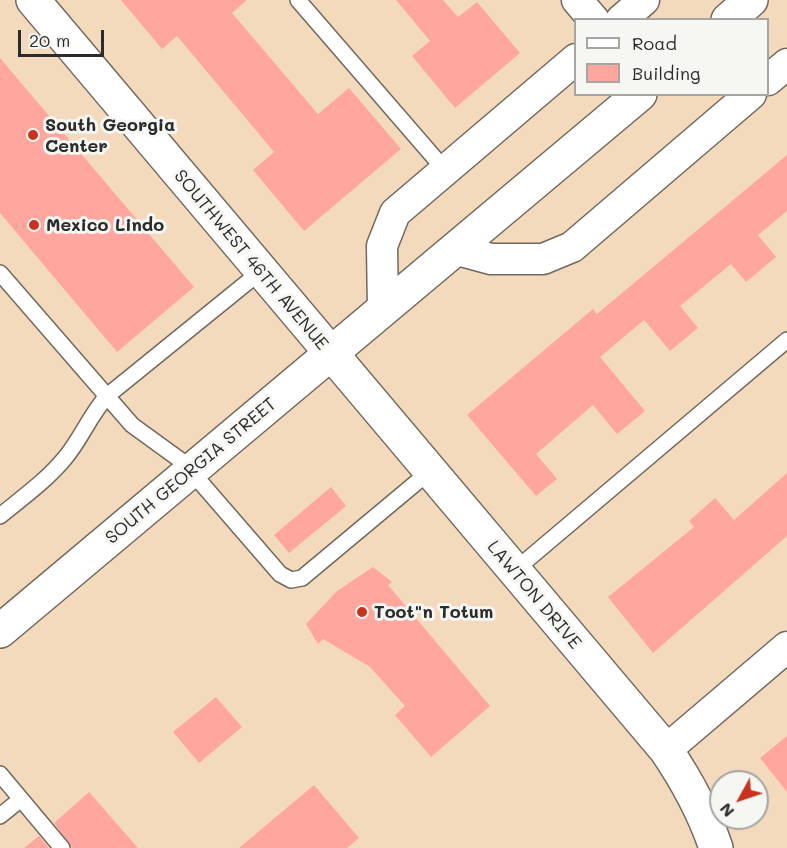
<!DOCTYPE html>
<style>
body{margin:0}
#map{position:relative;width:787px;height:848px;overflow:hidden;background:#f4dabd;font-family:Mali,sans-serif}
canvas{display:block}
.legend{position:absolute;left:574px;top:18px;width:195px;height:78px;box-sizing:border-box;background:#f6f6f2;border:2px solid #a5a5a2;margin:0;padding:8px 10px;list-style:none;font-size:18px;color:#2b2b2b}
.legend li{display:flex;align-items:center;gap:12px;height:30px}
.legend b{width:30px;border:2px solid #a5a5a2}
.north{position:absolute;left:709px;top:770px;width:60px;height:60px;box-sizing:border-box;background:#f6f6f2;border:2px solid #a5a5a2;border-radius:50%;rotate:230deg;font-size:16px;font-weight:700;line-height:24px;text-align:center;color:#2b2b2b}
.north::after{content:'';display:block;margin:auto;width:21px;height:27px;background:#c8321e;clip-path:polygon(50% 0,100% 100%,50% 72%,0 100%)}
.scale{position:absolute;left:18px;top:30px;width:86px;height:27px;box-sizing:border-box;border:3px solid #2b2b2b;border-top:0;padding-left:8px;font-size:18px;line-height:21px;white-space:nowrap;color:#2b2b2b;-webkit-text-stroke:4px #f6f6f2;paint-order:stroke}
</style>
<div id="map">
<canvas width="787" height="848"></canvas>
<ul class="legend">
<li><b style="height:8px;background:#fff"></b>Road</li>
<li><b style="height:16px;background:#ffa69f"></b>Building</li>
</ul>
<div class="north">N</div>
<div class="scale">20 m</div>
</div>
<script>
const ctx = document.querySelector('canvas').getContext('2d');
ctx.lineJoin = 'round';
function fill(path, color) { ctx.fillStyle = color; ctx.fill(path, 'evenodd'); }
function stroke(path, color, width, dash) { ctx.strokeStyle = color; ctx.lineWidth = width; ctx.lineCap = dash ? 'butt' : 'round'; ctx.setLineDash(dash || []); ctx.stroke(path); }
function drawText(font, color, halo, rows, align = 'center') {
  ctx.font = font + ' Mali,sans-serif'; ctx.lineWidth = 6; ctx.setLineDash([]); ctx.textBaseline = 'middle'; ctx.strokeStyle = halo; ctx.fillStyle = color; for (const [text, x, y, turn = 0] of rows) {
    ctx.save(); ctx.translate(x, y); ctx.rotate((+turn || 0) * Math.PI / 180); ctx.textAlign = isNaN(turn) ? turn : align; if (halo) ctx.strokeText(text, 0, 0); ctx.fillText(text, 0, 0); ctx.restore();
  }
}
fill(new Path2D(`
 M121,0h126l-15,13 86,101 31,-26 52,61 -97,82 -51,-61 21,-18 -97,-116 -15,13z
 M396,0h47l15,17 19,-15 43,51 -65,55 -43,-52 18,-15z
 M0,58l194,229 -77,65 -117,-139z
 M787,155v56l-29,24 18,22 -30,25 -15,-18 -51,42 18,22 -28,23 -26,-31 -44,37 45,54 -28,23 -24,-29 -57,49 21,25 -21,17 -69,-81 126,-106 4,5z
 M787,473v63l-134,117 -45,-56 86,-70 -5,-6 26,-23 19,22z
 M331,487l15,19 -57,47 -15,-18z
 M373,567l19,15 -4,3 102,121 -59,51 -36,-42 10,-9 -35,-39 -47,-28 -5,5 -12,-20 31,-33z
 M216,697l26,30 -43,36 -26,-31z
 M787,736v56l-27,-34z
 M314,785l45,53 -12,10h-108z
 M89,792l49,56h-66l-18,-25z
 M39,836l10,12h-25z`), '#ffa69f');
const lane = new Path2D(`
 M298,0l147,170
 M0,273l132,152 51,37 97,112 11,6 11,-2 127,-106
 M0,516c22,-18 47,-36 65,-58 16,-19 25,-43 42,-62l153,-124
 M514,571l273,-231
 M0,774l62,74
 M0,816l21,-17`);
const street = new Path2D(`
 M577,0l17,20
 M621,20l23,-20
 M768,80l19,-16
 M458,250l33,9h52l29,-12 179,-153
 M383,311l-1,-65 13,-33 181,-154
 M666,750l121,-103`);
const secondary = new Path2D(`
 M33,0l633,750c21,31 38,62 50,98
 M728,20l23,-20
 M0,631l640,-537`);
stroke(lane, '#71685e', 18);
stroke(street, '#71685e', 33);
stroke(secondary, '#71685e', 36);
stroke(lane, '#fff', 15);
stroke(street, '#fff', 30);
stroke(secondary, '#fff', 33);
for (const [x, y, r, color] of [
 [33,135,6,"#c8321e"],
 [34,225,6,"#c8321e"],
 [362,612,6,"#c8321e"]
]) { const dot = new Path2D(); dot.arc(x, y, r, 0, 2 * Math.PI); ctx.fillStyle = color; ctx.fill(dot); stroke(dot, '#f6f6f2', 2); }
drawText('bold 18px', '#2b2b2b', '#f6f6f2', [
 ["South Georgia",45,125],
 ["Center",45,146],
 ["Mexico Lindo",46,225],
 ["Toot\"n Totum",374,612]
], 'left');
drawText('18px', '#2b2b2b', '#f6f6f2', [
 ["SOUTHWEST 46TH AVENUE",251,260,50],
 ["SOUTH GEORGIA STREET",191,471,-40],
 ["LAWTON DRIVE",534,595,50]
]);
</script>
